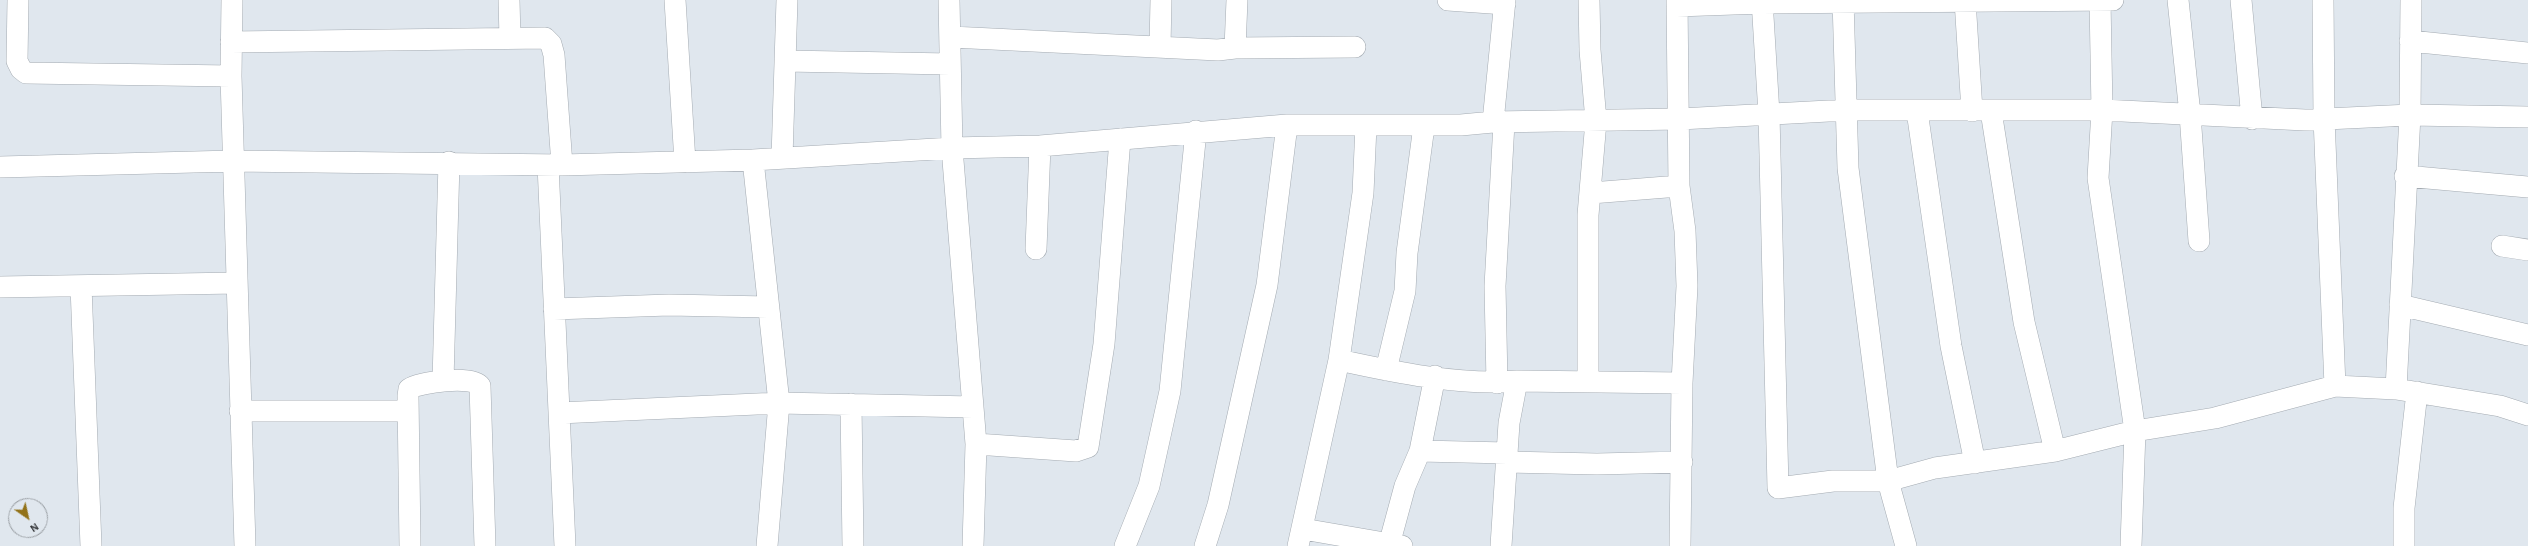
<!DOCTYPE html>
<style>
body{margin:0}
#map{position:relative;width:2528px;height:546px;overflow:hidden;background:#e0e7ee;font-family:"Alegreya Sans",sans-serif}
canvas{display:block}
.north{position:absolute;left:8px;top:498px;width:40px;height:40px;box-sizing:border-box;background:#e0e7ee;border:1px solid #9a9fa4;border-radius:50%;rotate:146deg;font-size:11px;font-weight:700;line-height:16px;text-align:center;color:#313336}
.north::after{content:'';display:block;margin:auto;width:14px;height:18px;background:#927218;clip-path:polygon(50% 0,100% 100%,50% 72%,0 100%)}
</style>
<div id="map">
<canvas width="2528" height="546"></canvas>
<div class="north">N</div>
</div>
<script>
const ctx = document.querySelector('canvas').getContext('2d');
ctx.lineJoin = 'round';
function stroke(path, color, width, dash) { ctx.strokeStyle = color; ctx.lineWidth = width; ctx.lineCap = dash ? 'butt' : 'round'; ctx.setLineDash(dash || []); ctx.stroke(path); }
const minor = new Path2D(`
 M18,0l-1,61 4,8 5,4 205,3
 M232,0l-1,76 14,470
 M509,0l1,38
 M675,0l10,162
 M949,0l3,148 24,296 -3,102
 M1448,0l57,4
 M1677,0l2,186 6,45 2,55 -5,97 -2,163
 M1762,0l7,114 9,374 55,-7h55l47,-13 120,-17 80,-20 80,-13 120,-32 61,3 104,17 28,9
 M1843,0l5,168 40,313 18,65
 M1965,0l7,111
 M2100,0l2,110 -4,68 37,253 -4,115
 M2178,0l12,114 9,127
 M2241,0l11,119
 M2323,0l1,118 11,268
 M1677,6l85,-3 351,-3
 M951,37l267,13 17,-2 2,-48
 M2410,41l118,12
 M231,42l314,-4 6,6 3,11 8,110
 M1160,46l1,-46
 M1235,48l120,-1
 M785,61l165,3
 M1917,111l34,235 24,117
 M1991,111l33,211 31,129
 M1493,122l12,-122
 M782,158l5,-158
 M753,160l26,243 -12,143
 M548,165l17,381
 M0,167l233,-6 329,4 191,-5 199,-12 88,-2 247,-21h174l32,-3 187,-3 167,-9h255l203,10 105,-5 118,2
 M2405,176l123,11
 M1591,193l88,-7
 M2502,246l26,4
 M1036,249l4,-103
 M81,286l10,260
 M0,287l237,-4
 M2400,305l128,30
 M554,309l115,-4 99,2
 M1339,360c54,12 123,26 178,21l165,2
 M1386,370l19,-79 2,-38 17,-127
 M443,381l6,-219
 M1588,382v-167l8,-94 -6,-71 -1,-50
 M1497,383l-2,-97 9,-163
 M2396,389l14,-274 1,-115
 M851,404l2,142
 M240,411h167
 M559,413l220,-10 194,4
 M976,444l100,7 12,-4 16,-103 16,-205
 M1420,451l87,2
 M1507,462l90,2 85,-2
 M1303,529l99,17
 M1389,545l16,-59 15,-35 15,-75
 M410,546l-2,-150 1,-7c11,-7 64,-14 71,-3l5,160
 M1125,546l24,-60 21,-95 26,-260
 M1205,546l13,-41 49,-220 20,-160
 M1298,546l41,-186 24,-167 3,-67
 M1501,546l8,-123 8,-42
 M2404,546v-38l13,-116`);
stroke(minor, '#a4abb2', 22);
stroke(minor, '#fff', 21);
</script>
